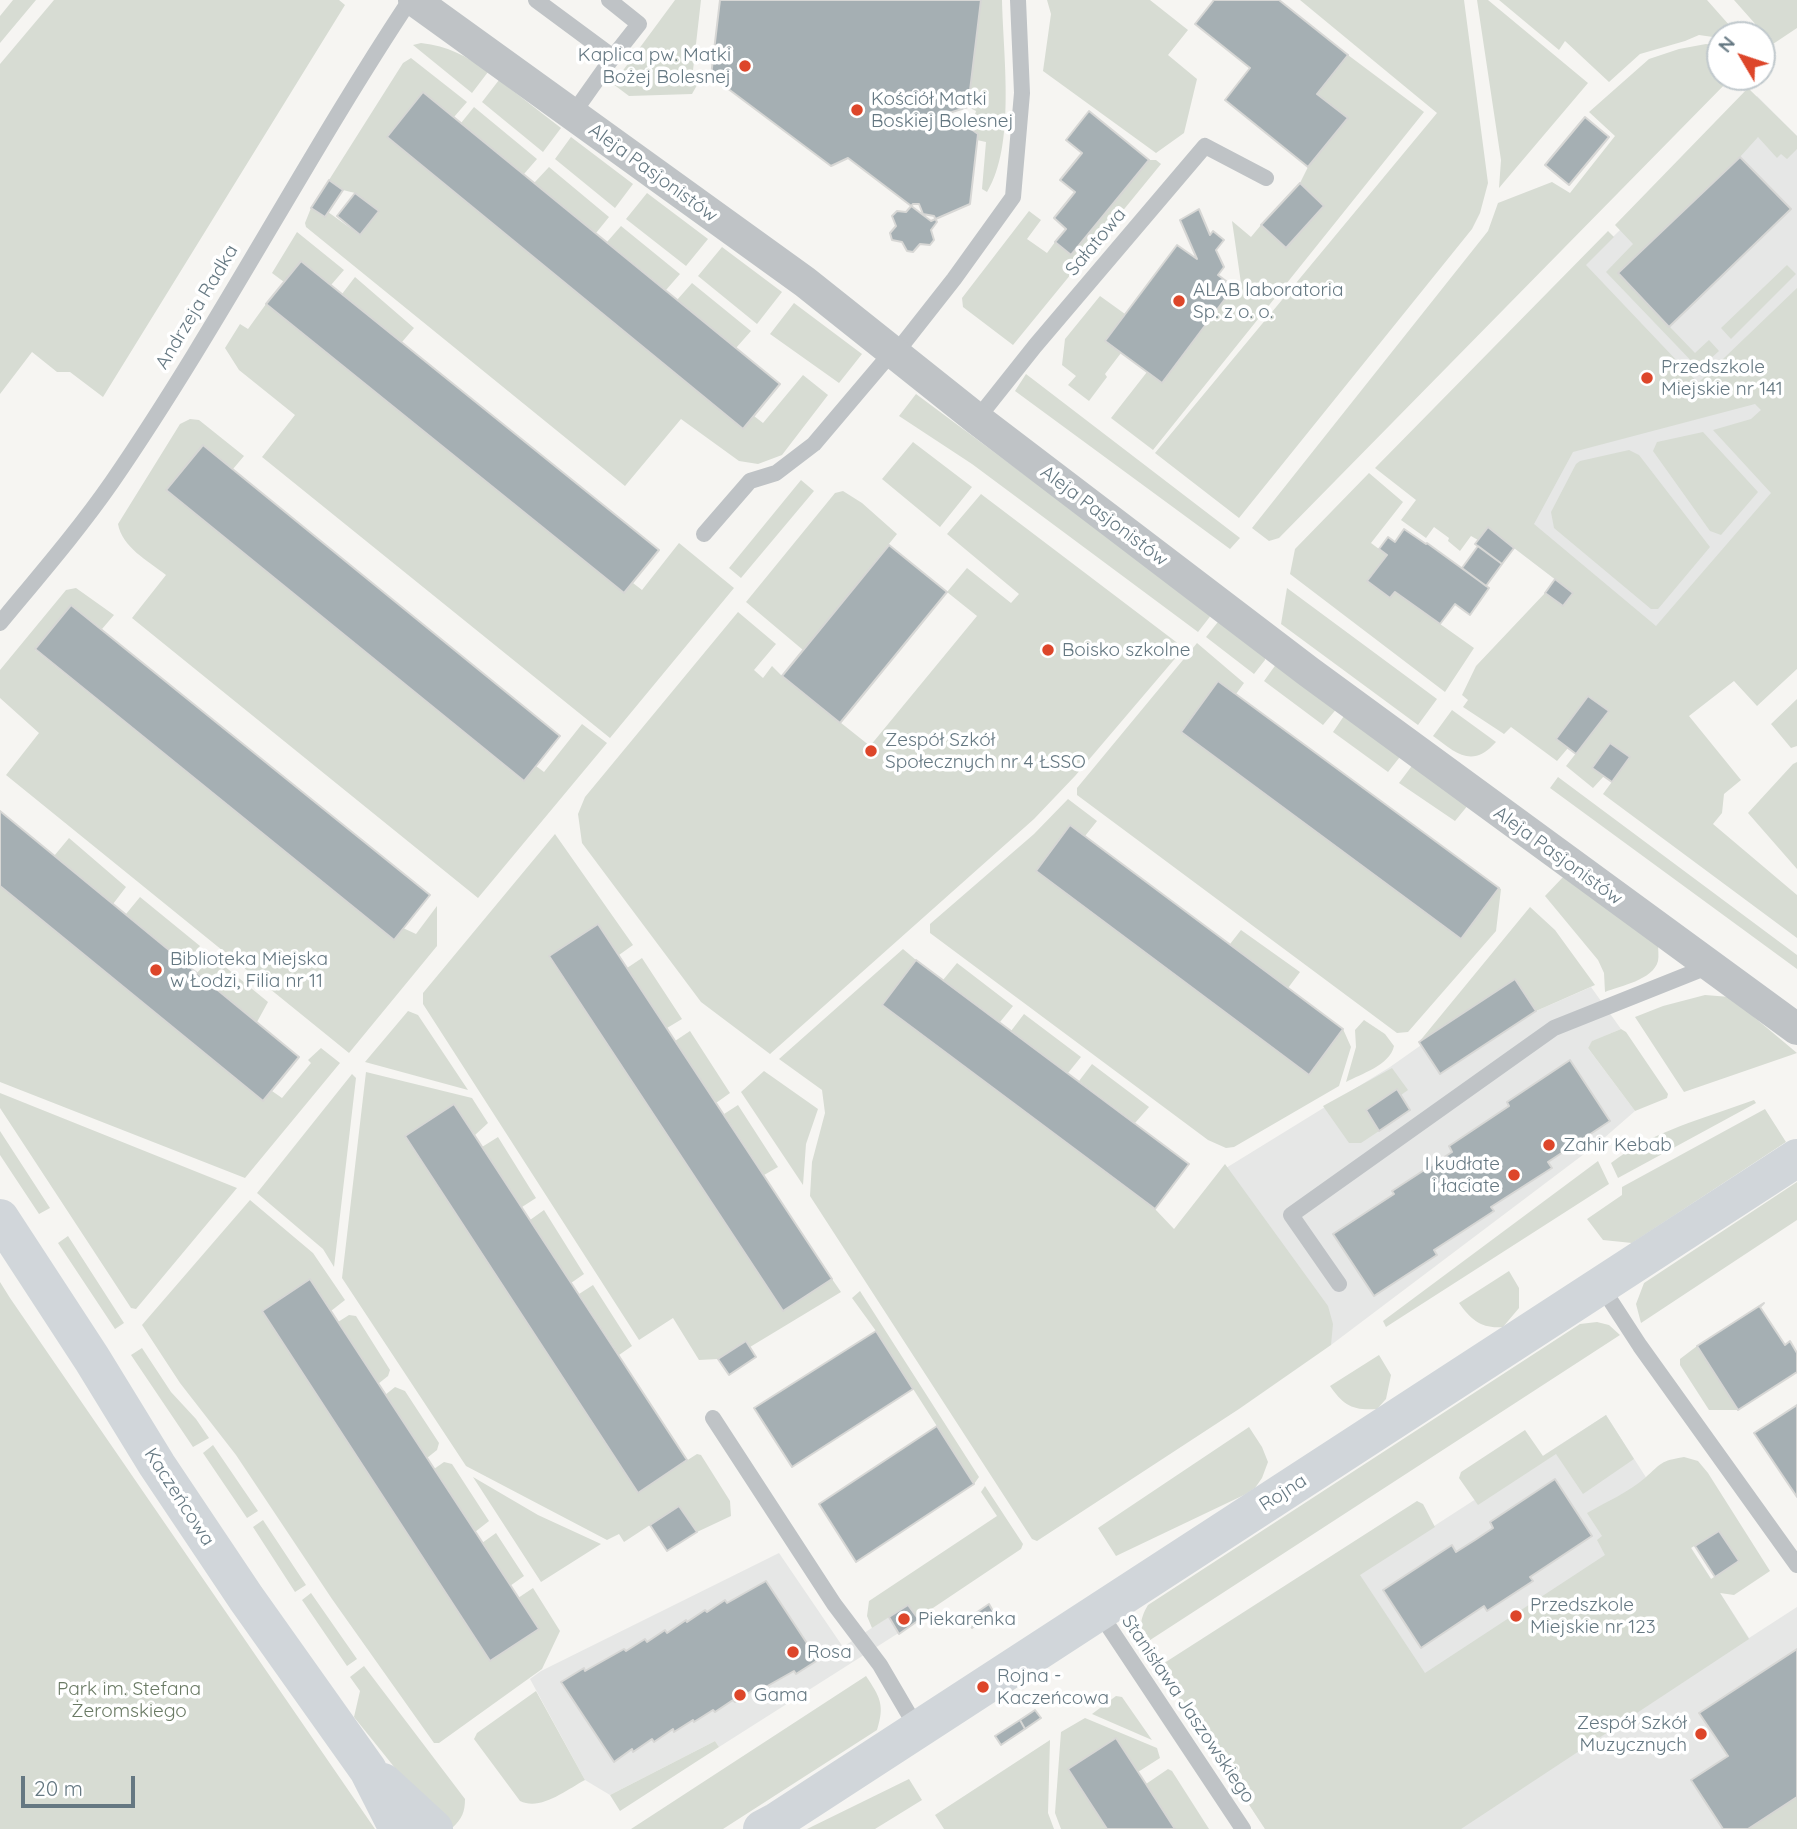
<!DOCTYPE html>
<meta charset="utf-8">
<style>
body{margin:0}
#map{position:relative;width:1797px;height:1829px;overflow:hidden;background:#f6f5f2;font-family:Quicksand,sans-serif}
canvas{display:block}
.north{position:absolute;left:1706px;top:21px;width:70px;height:70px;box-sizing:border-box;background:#fff;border:2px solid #c1c9cd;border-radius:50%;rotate:309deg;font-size:19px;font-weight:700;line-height:28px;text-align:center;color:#657882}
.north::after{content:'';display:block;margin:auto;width:24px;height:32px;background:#dd462a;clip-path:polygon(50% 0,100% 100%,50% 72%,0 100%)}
.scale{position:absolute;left:21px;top:1776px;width:114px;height:32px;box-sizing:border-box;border:4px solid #657882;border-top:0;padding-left:9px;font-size:21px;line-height:24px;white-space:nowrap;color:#657882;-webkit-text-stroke:5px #fff;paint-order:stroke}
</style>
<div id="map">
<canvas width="1797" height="1829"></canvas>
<div class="north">N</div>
<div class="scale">20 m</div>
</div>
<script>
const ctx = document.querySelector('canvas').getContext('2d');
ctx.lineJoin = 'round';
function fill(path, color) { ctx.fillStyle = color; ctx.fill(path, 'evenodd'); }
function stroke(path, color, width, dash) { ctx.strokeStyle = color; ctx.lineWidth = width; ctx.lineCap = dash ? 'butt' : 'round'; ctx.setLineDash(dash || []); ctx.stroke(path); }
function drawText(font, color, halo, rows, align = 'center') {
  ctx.font = font + ' Quicksand,sans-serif'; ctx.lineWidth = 7; ctx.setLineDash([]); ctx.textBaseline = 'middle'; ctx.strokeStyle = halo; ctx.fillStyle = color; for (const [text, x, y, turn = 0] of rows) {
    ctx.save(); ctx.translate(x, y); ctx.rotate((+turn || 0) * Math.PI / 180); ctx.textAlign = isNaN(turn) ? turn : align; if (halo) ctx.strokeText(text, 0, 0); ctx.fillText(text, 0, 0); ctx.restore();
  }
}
fill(new Path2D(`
 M1757,96l40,40v380l-106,161 -118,-84 -151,-115 150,-201z
 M1515,979l21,32 55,-24 30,42 -28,12 -5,7 47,63 -39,34 -265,200 -105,-177 164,-101z
 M1606,1415l143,223 48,-31v222h-532l-88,-137z
 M779,1553l64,94 65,-43 18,8 -7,8 -200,127 -4,-6 -105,54 -25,-15 -55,-101 11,-8z`), '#e6e7e6');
fill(new Path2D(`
 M13,0h23l-36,43v-27z
 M54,0h285l6,5 -242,392 -33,-25h-13l-25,-20 -32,42v-330z
 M675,0h26l-9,79 9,-1 -9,16 -63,2 -16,-12z
 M981,0h21c1,55 14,145 -15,192l-5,-3 4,-47 -9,-2 -6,-11 5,-18 -8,-4z
 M1047,0h103l38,30 -20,25 29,24 -13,54 -28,20 -113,-82 8,-57z
 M1300,0h164l24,183 -8,30 -8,16 -233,289 -84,-65 282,-340z
 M1477,0h11l100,83 -89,105 2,-28z
 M1499,0h208l31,35h-18v3l-21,-3 -14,6 -45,13 -31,28 -44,-41 -6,9z
 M1734,0h63v28l-24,16z
 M421,43c27,3 46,13 67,29l-16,21 -59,-48z
 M1706,44l14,2v31h12l-453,461 -10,3 -17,-13 236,-297 10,-28 54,-21 18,11 45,-57 -26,-24 60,-53 30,-10z
 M1348,55l76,57 -271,338 -42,-32 36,-46 15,11 72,-96 8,3 -10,-69 19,16 10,-12 63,-19 -24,-23 8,-16 40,-49 -31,-24z
 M411,58l56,44 -13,15 -31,-25 -36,45 356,292 11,-13 9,7 40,-48 25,20 -46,60 -24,9 -19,-3 -58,-42 -56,67 -319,-259 -1,-4 6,-15 13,9 4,-5 32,23 18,-24 -23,-18 -12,-3 -14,-10 74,-117z
 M499,80l62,48 -18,24 -61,-50z
 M1748,88l49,48v13l-10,10 -6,-5 -4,4 -19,-21 -18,20 -122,116 77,80 14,-13 10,11 -20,18 -93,-97 27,-28 -18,-19z
 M474,107l63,52 -13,15 -63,-51z
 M571,137l62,47 -18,24 -60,-49z
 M1149,160h7l5,4 -148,181 -50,-38 -1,-9 67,-87 12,9 -14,19 20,14 8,-11 16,13z
 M549,167l60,50 -13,16 -62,-50z
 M647,193l61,46 -22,27 -60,-47z
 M621,226l59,48 -14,16 -59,-48z
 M1608,231l6,6 -28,28 112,118 99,-95v381l-40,37 -23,-25 -45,35 52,64 -17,14 -2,19 -9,11 84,71v43l-194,-144 27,-37 -20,-14 -17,25 11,8 -11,12 -27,-22 43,-55 -20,-15 -33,43 12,9 -11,13 -46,-34 -7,7 -41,-27 5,-7 -6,-5 14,-29 69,-73 18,13 10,-13 -85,-65 -10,12 -7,-4 -11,15 -12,-10 1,-3 -15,-11 -8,11 -25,-18 15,-20 -41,-32zM1755,404l6,6 -10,9 -38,11 58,63 -115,133 -122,-102 39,-72z
 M297,232l47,38 -13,15 -30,-24 -17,21 -12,-9z
 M722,247l60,45 -25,32 -59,-48z
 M1787,265l9,9 -65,65 -10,-11z
 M355,277l59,51 -12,14 -60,-48z
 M692,283l59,48 -15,17 -59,-48z
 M1100,296l25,18 -20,27 16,12 -16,21 2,3 -18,24 -21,-16 8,-9 -14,-11 3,-26z
 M794,303l68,51 -23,29 -69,-49z
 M266,304l358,289 9,-10 9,7 37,-47 55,45 -124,150 -348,-281 33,-42 -56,-45 -14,-22 15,-24 8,5z
 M1026,374l214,164 -10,11 -215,-158z
 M916,394l296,220 -14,18 -226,-168 -73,-48z
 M190,419l9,1 45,36 -11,13 -30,-24 -37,45 357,291 13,-15 8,6 38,-48 25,19 -129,155 -346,-280 34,-43c-18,-14 -44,-28 -48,-51l62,-100z
 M1703,432l55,60 -37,43 -11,-4 -57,-80 4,-9z
 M913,442l59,45 -32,40 -58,-48z
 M1629,450l10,5 71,92 -52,62h-7l-97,-81 -3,-16 25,-48 4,-3z
 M1369,473l34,29 -32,41 16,12 -20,26 23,17 5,-6 79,56 -29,44 -155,-118 5,-25z
 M801,480l13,11 -73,87 -12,-10z
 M843,491l19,12 35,31 -94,116 -57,-48 89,-109z
 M981,494l203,154 -109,128 -41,43 -264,235 -69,-52 -119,-159 -4,-29 7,-17 153,-185 38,32 -22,26 9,8 9,-12 10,10 88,70 107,-130 -30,-24 20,-24 44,35 8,-9 -72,-60z
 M76,588l38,27 -12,14 -31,-24 -36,45 358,289 10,-11 13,6 21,-28v40l-88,107 -343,-278 33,-42 -39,-35v-28l66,-80z
 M1287,588l150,111 -19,26 -137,-101z
 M1225,613l39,30 1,17 -11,14 -48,-37z
 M1197,643l47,40 -8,11 -18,-13 -37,51 280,207 38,-51 2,1 -5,42 -88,101 -11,1 -320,-238v-7z
 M1277,663l61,44 -15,18 -59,-44z
 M1797,699v47l-6,2 -20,-24z
 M1452,710l44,32c-24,27 -40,11 -63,-6z
 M1346,713l57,40 -15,19 -55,-40z
 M1797,762v107l-49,-56 45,-49z
 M1414,763l55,41 -14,17 -56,-38z
 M1558,777l239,178v14l-247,-181z
 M1068,799l29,22 -12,15 -15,-11 -34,46 273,204 34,-46 8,18 -12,39 -105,61 -8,1 -18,-8 -278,-207v-9l104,-90z
 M555,834l78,111 -14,10 -21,-31 -49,33 234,353 49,-31 9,13 -91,55 -5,-6 -27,18 -19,1 -26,-42 -34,22 -216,-336v-11z
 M69,838l57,49 -13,17 -59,-48z
 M1564,876l94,67c0,6 1,13 0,18 -5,19 -38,25 -53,31l-1,-19 -6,-13 -53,-64z
 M0,886l263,215 9,-10 10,7 29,-35 -3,-3 13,-12 19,15 -95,115 -245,-96z
 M140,897l60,49 -15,17 -59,-49z
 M1530,907l25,23 40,55 -59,26 -21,-32 -96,63z
 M1241,930l59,42 -12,16 -58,-44z
 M903,949l13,11 -34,45 273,204 19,20 51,-65 103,142 5,18 -2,21 -92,64 -202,132 -5,-2 -222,-343 2,-34 13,-49 -3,-23 -43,-31z
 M212,956l56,46 -11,20 -60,-49z
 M642,958l40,61 -15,9 -40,-60z
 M957,963l56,43 -13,16 -57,-42z
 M1705,995l25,2 67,56 -113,39 -49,-75 28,-11z
 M408,1011l10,4 50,75 -103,-28z
 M1024,1014l57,43 -13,16 -57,-42z
 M1364,1020l21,14 9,12c-4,19 -33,28 -48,36l10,-35 -1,-17z
 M1621,1029l5,3 42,62 -1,4 -32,13 -47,-63 4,-7z
 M690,1031l40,62 -14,10 -41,-62z
 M1092,1064l57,43 -14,16 -56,-42z
 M1392,1068l16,22 -7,5 -35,15 13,21 -18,12h-12l-26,-37z
 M764,1071l54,38 -12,35 -3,41 -62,-93z
 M366,1072l106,26 16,25 -13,12 -21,-31 -49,33 233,355 59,-38 4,1 29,46 1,15 -34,16 -18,-26 -55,36 -5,-8 -12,6 -141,-74 -124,-188z
 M352,1074l4,4 -22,189 -11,-18 -66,-56z
 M0,1093l237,95 -101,121 -5,-1 -131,-200z
 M1754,1100l2,3 -138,75 -7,-15c42,-32 94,-45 143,-63z
 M738,1105l40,62 -14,8 -40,-61z
 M1765,1109l21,33 -154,101 -29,-3 -16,-21 35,-24v-8z
 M0,1131l50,77 -11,6 -39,-59z
 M498,1137l38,61 -14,9 -40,-60z
 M1598,1161l11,23 -223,143 -3,-6z
 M1797,1182v38l-156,103 -5,-19 8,-21z
 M250,1200l63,53 32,47 -14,11 -21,-32 -48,32 228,349 49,-31 -21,-31 15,-10 27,43 -18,38 -103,74h-5l-102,-144 -96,-144 -56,-72 -38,-58z
 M544,1210l40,64 -13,9 -41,-63z
 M68,1236l56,87 -9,6 -57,-86z
 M1509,1271l10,17v20l-16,19c-21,2 -32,-7 -44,-24z
 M0,1282l10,16 365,531h-375z
 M593,1285l39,61 -13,9 -40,-61z
 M860,1291l119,186 -5,7 -98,-153 -24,-33z
 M349,1315l7,1 34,54 -2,6 -10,8 -40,-62z
 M1597,1322l12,3 11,10 -476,309c-4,-16 -5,-24 4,-39l432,-281z
 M1697,1346l41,64h-29l-29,-45v-6z
 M142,1348l29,44 25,27 13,19 -16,9 -62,-92z
 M1379,1355l12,20 -5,24 -9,10c-24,2 -34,-4 -47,-23z
 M395,1387l10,4 34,52 -2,7 -10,8 -42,-63z
 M1606,1415l28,44 -51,35 -27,-40 -78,51 -19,-27 2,-6 64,-42 18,26z
 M1249,1427l13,20 6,15 -6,16 -7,10 -11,7 -128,61 -18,-28z
 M213,1445l45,66 -11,7 -44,-65z
 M1684,1457l14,4 10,12 62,98 -36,24 -14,-2 29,46 -288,190h-196l-107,-162 259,-166 6,3 12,23 -75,48 65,98 180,-118 -8,-15 5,-4 -15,-23c19,-11 42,-21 58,-35 17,-15 15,-17 39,-21zM1719,1531l19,30 -27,18 -20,-31z
 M444,1462l8,2 37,57 -14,11 -41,-63z
 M473,1477l65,38 63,29 -60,38z
 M985,1486l38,58 -2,5 -97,65 -5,6 -11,-15 -36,23 -5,-12 2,-15 128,-85 -16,-24z
 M263,1520l43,65 -11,7 -42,-65z
 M496,1533l28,43 -14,10 -28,-43z
 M311,1593l46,66 -10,7 -45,-66z
 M364,1666l101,133c0,13 -3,20 -13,29l-57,-60 -41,-51 6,-26 -10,-14z
 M866,1676c14,21 19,29 11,54l-154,99h-92z
 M536,1691l49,89c-19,10 -44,31 -65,21l-46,-62 3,-6z
 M1116,1696l6,1 30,43 -60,-26z
 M1085,1718l72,30 3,10 -22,14 -23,-34 -46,31 38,60h-46l-6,-16 6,-81z
 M1050,1740l-2,73 6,16h-110l-9,-14z
 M715,1741l4,6 -99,64 -10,-16z
 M1168,1769l4,2 37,58h-34l-29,-45z
 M909,1779l13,21 -47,29h-68z
 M1797,1797v32h-49z`), '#d7dcd3');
const building = new Path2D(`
 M720,0h261l-13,107 -19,6 29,21 -8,70 -39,17 -83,-63 -17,8 -120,-90z
 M1214,0h65l69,55 -31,39 31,24 -40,49 -83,-67 25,-32 -55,-44z
 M423,92l357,292 -37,45 -356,-292z
 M1089,111l60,49 -78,95 -16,-13 11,-13 -12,-11 21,-26 -15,-12 22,-27 -16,-13z
 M1585,117l24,20 -40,48 -24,-20z
 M1740,157l51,52 -122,118 -51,-54z
 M329,180l14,10 -18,27 -14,-9z
 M1300,183l24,23 -38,42 -25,-23z
 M355,193l24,18 -19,24 -23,-19z
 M913,204h6l4,10 11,2 3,6 -6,8 3,10 -4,5 -10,-1 -7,8 -6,-1 -5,-9 -10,-2 -2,-7 6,-7 -4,-10 5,-5 9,1z
 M1199,209l11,26 3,-4 11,9 -8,10 8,17 -6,8 16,12 -72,96 -57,-42 72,-96 20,14 -17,-39z
 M301,261l358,289 -35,43 -358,-289z
 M203,445l357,291 -36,45 -358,-291z
 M1488,527l26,21 -12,16 -27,-20z
 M1404,529l22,15 1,-1 62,45 -19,27 -15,-11 -15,20 -45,-32 -5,6 -23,-17 20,-26 -8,-6 9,-12 7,5z
 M889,545l58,47 -107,131 -58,-47z
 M1478,546l24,18 -16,22 -24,-18z
 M1555,579l18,14 -10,13 -18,-13z
 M71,605l359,290 -36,45 -359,-291z
 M1218,681l281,207 -38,51 -280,-207z
 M1588,696l21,15 -33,43 -20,-15z
 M1610,743l20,14 -18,25 -20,-14z
 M0,811l299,246 -36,44 -263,-215z
 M1070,825l273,204 -34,46 -273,-204z
 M598,924l234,355 -49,32 -234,-355z
 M916,960l273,204 -34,45 -273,-204z
 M1515,979l21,32 -96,63 -21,-32z
 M1570,1060l40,61 -62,41 4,6 -61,39 3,4 -60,39 3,5 -63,41 -41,-62 61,-40 -2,-3 60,-39 -3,-6 60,-40 -2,-4z
 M1397,1089l13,21 -31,21 -13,-21z
 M454,1104l233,356 -49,33 -233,-357z
 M310,1279l229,350 -49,32 -228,-350z
 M1764,1303l-4,4 25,38 5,-4 7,12v19l-59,38 -41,-64z
 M876,1331l37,58 -121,78 -38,-59z
 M746,1341l10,16 -27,18 -11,-16z
 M1797,1405v92l-43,-64z
 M937,1426l37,58 -118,78 -37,-58z
 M1555,1479l37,57 -62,41 3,4 -46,30 -3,-5 -63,42 -38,-58 69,-45 4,7 19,-12 18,-12 -3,-6z
 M679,1506l18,26 -30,19 -17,-26z
 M1719,1531l20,30 -24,16 -20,-31z
 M766,1581l52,79 -22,14 -2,-3 -39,22 -2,-3 -18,12 -2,-2 -18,12 -2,-2 -19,12 -1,-2 -19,12 -1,-3 -19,13 -2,-3 -19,13 -1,-3 -18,13 -53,-80 23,-14 1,3 39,-22 2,2 19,-12 2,3 18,-12 2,3 19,-13 1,2 18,-12 2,2 18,-12 2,3z
 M989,1604l5,9 -22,15 -5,-9z
 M908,1605l11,15 -20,14 -10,-17z
 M1797,1649v148l-49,32h-25l-32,-49 37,-24 -29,-43z
 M1035,1710l6,8 -16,11 -5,-9z
 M1020,1720l5,9 -24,16 -6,-9z
 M1116,1738l30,46 29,45h-68l-39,-60z`);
fill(building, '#a5afb3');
stroke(building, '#d7d7d5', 2);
stroke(new Path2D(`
 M536,0l77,57 26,-33 -30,-24
 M572,115l41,-58
 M895,354l59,-75 59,-82 9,-104 -4,-93
 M977,419l58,-73 170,-200 61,32
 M704,534l46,-53 26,-8 38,-29 78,-92
 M0,623c38,-46 78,-92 112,-141 107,-156 194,-325 298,-482
 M1339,1284l-48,-69 263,-187 158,-63
 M1601,1286l39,60 157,219
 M713,1418l121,186 46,61 38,65
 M1099,1612l144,217`), '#bfc3c6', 16);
stroke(new Path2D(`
 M414,0l391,282 172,137 332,253 488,357`), '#bfc3c6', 32);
stroke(new Path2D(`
 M0,1218l92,141 65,106 89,133 122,172 30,59
 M383,1782l51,47
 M762,1829l15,-8 1020,-663`), '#d1d6da', 38);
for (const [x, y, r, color] of [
 [745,66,7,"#dd462a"],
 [857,110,7,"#dd462a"],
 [1179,301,7,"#dd462a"],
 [1647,378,7,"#dd462a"],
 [1048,650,7,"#dd462a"],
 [871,751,7,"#dd462a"],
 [156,970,7,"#dd462a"],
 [1549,1145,7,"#dd462a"],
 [1514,1175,7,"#dd462a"],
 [1516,1616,7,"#dd462a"],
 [904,1619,7,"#dd462a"],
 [793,1652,7,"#dd462a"],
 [983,1687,7,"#dd462a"],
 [740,1695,7,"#dd462a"],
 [1701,1734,7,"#dd462a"]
]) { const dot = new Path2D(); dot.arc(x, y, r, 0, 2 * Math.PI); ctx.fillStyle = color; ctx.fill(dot); stroke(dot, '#fff', 2.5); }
drawText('19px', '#657882', '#fff', [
 ["Kaplica pw. Matki",731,55,"right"],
 ["Bożej Bolesnej",731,77,"right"],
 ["Kościół Matki",871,99],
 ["Boskiej Bolesnej",871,121],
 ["ALAB laboratoria",1193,290],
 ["Sp. z o. o.",1193,312],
 ["Przedszkole",1661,367],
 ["Miejskie nr 141",1661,389],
 ["Boisko szkolne",1062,650],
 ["Zespół Szkół",885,740],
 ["Społecznych nr 4 ŁSSO",885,762],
 ["Biblioteka Miejska",170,959],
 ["w Łodzi, Filia nr 11",170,981],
 ["Zahir Kebab",1563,1145],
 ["I kudłate",1500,1164,"right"],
 ["i łaciate",1500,1186,"right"],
 ["Przedszkole",1530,1605],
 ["Miejskie nr 123",1530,1627],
 ["Piekarenka",918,1619],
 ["Rosa",807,1652],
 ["Rojna -",997,1676],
 ["Kaczeńcowa",997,1698],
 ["Gama",754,1695],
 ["Zespół Szkół",1687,1723,"right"],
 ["Muzycznych",1687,1745,"right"]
], 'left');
drawText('19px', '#657882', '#fff', [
 ["Aleja Pasjonistów",653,173,36],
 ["Sałatowa",1096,242,-50],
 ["Andrzeja Radka",197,307,-59],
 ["Aleja Pasjonistów",1104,516,37],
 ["Aleja Pasjonistów",1558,856,36],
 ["Rojna",1283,1493,-33],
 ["Kaczeńcowa",179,1497,57],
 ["Stanisława Jaszowskiego",1188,1709,56]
]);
drawText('19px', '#6a7a64', '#fff', [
 ["Park im. Stefana",129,1689],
 ["Żeromskiego",129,1711]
]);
</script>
